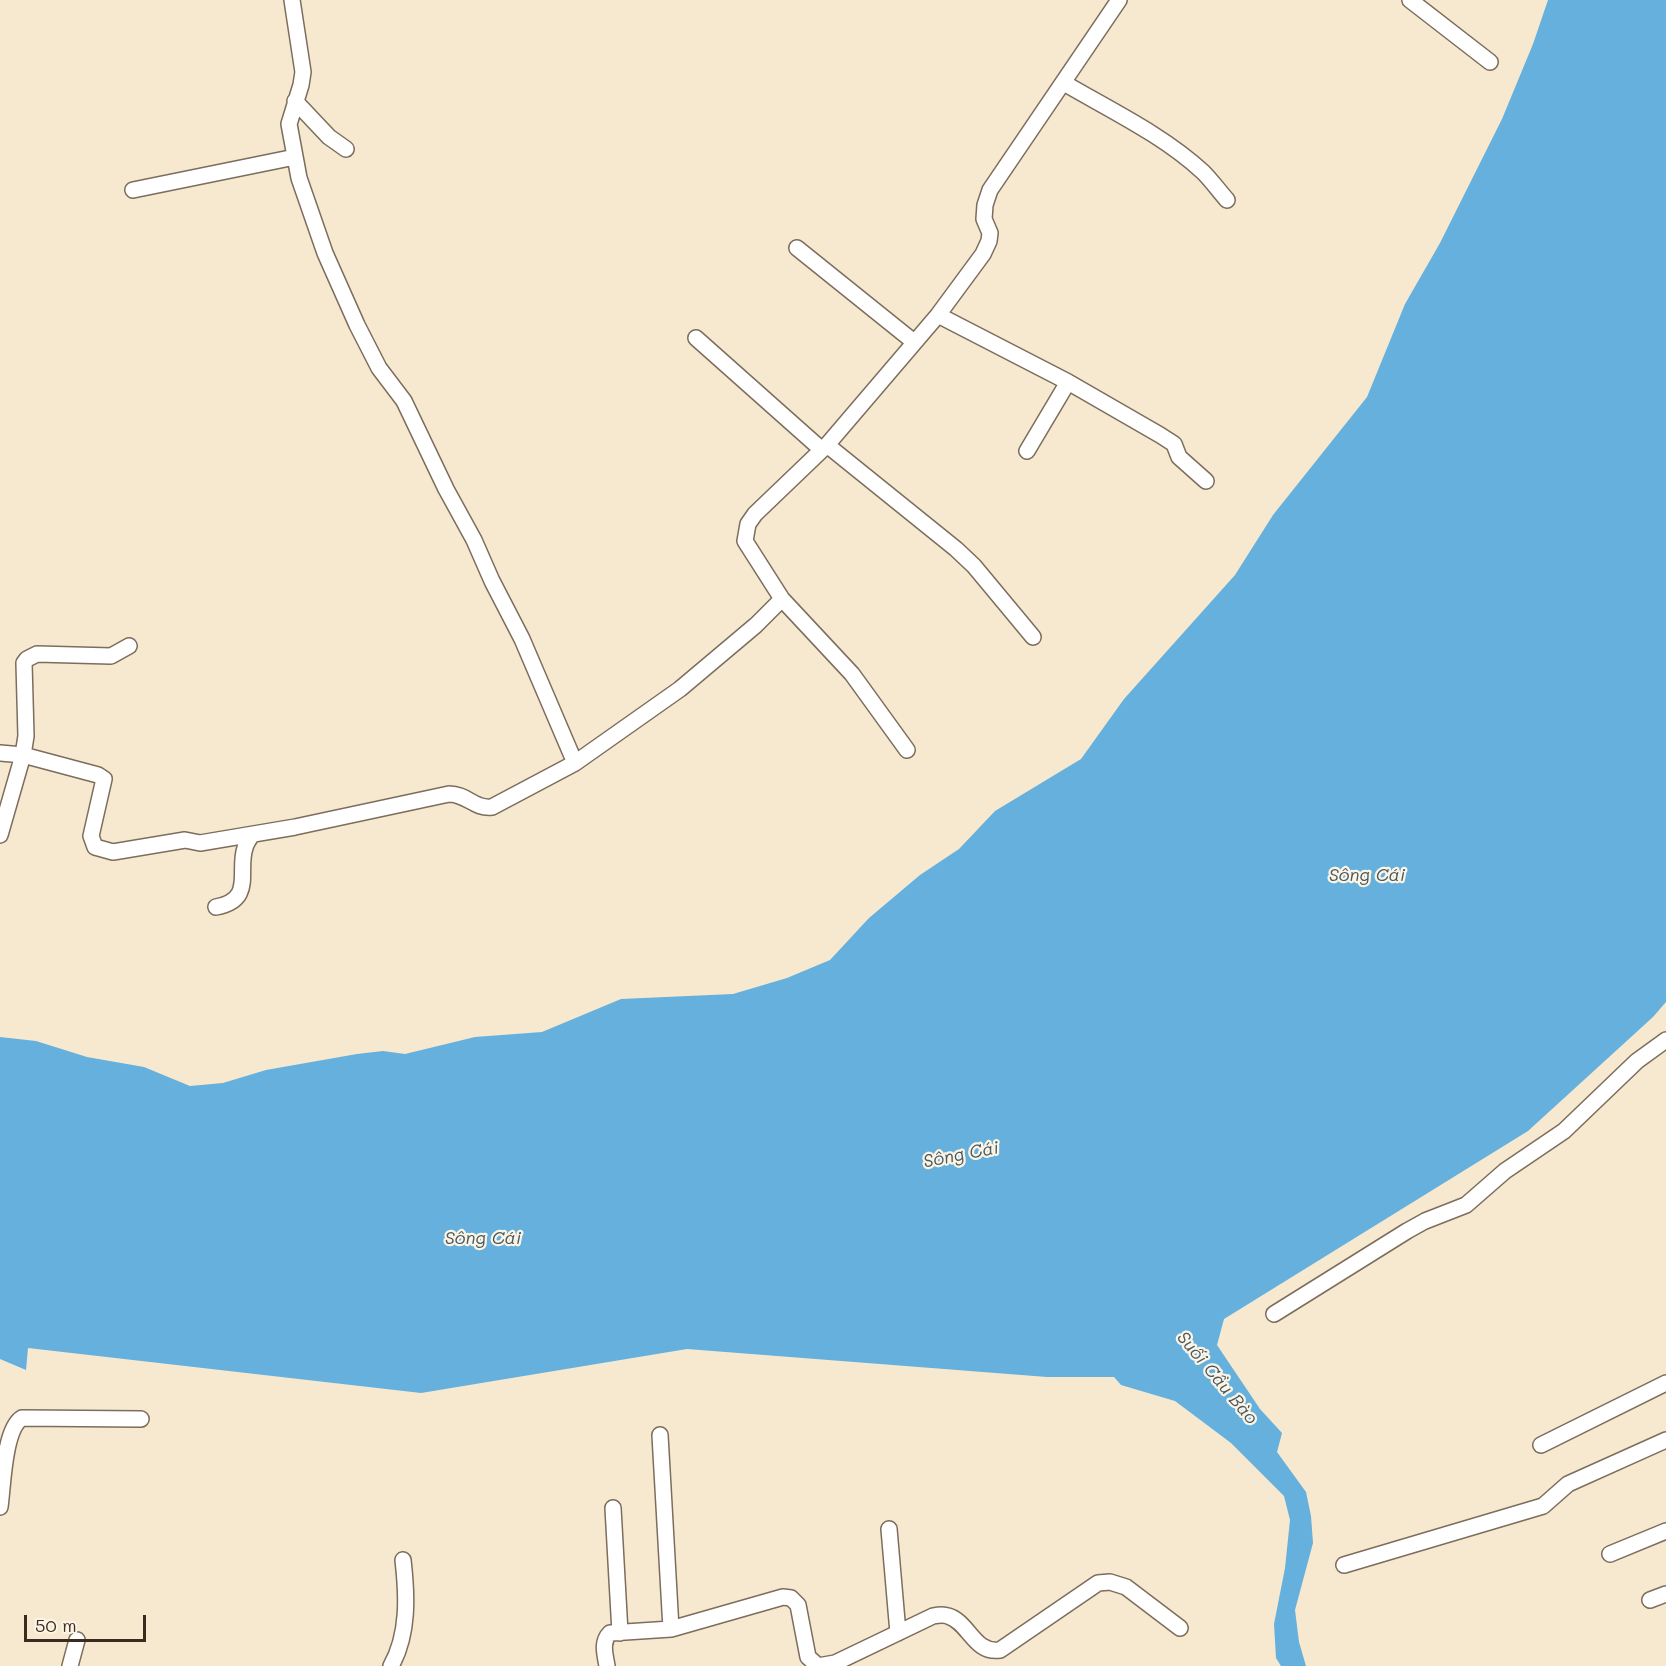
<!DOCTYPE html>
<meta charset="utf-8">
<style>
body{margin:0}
#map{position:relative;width:1666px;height:1666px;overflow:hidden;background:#f6e9d0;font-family:Mali,sans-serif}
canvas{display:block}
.scale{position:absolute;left:24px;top:1615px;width:122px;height:27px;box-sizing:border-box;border:3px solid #3b2a1e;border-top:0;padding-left:8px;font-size:18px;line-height:21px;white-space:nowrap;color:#3b2a1e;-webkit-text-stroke:4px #fcf5e5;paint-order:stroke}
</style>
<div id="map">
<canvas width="1666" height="1666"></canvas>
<div class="scale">50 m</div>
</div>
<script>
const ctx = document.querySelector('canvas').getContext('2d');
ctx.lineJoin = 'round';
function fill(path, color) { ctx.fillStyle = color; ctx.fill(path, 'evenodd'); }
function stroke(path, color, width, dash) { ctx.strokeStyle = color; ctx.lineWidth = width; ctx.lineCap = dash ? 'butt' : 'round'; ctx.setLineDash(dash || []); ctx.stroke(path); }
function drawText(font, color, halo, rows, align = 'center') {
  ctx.font = font + ' Mali,sans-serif'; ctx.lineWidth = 4.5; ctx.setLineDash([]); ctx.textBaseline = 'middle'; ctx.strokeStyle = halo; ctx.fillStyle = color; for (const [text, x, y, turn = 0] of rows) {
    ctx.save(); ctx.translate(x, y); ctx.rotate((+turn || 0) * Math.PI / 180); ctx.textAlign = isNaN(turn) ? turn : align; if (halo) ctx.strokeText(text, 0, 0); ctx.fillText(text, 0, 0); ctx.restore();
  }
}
fill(new Path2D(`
 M1548,0h118v1002l-13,15 -125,114 -304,188 -7,26 43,64 22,24 -5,19 29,40 5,24 2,27 -18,67 4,32 7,24h-25l-5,-8 -2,-34 11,-56 5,-48 -6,-24 -53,-53 -56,-42 -54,-16 -7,-8h-67l-360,-28 -266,44 -393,-45 -2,22 -26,-11v-322l36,4 51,16 57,10 46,19 33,-3 43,-13 91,-16 26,-3 22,3 70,-17 67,-5 79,-33 112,-5 54,-16 43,-18 39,-42 51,-43 39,-26 36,-38 86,-52 43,-60 111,-124 38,-60 94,-118 38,-93 35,-61 62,-124 31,-75z`), '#65b0dd');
const street = new Path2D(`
 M1410,0l80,62
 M1064,83c46,27 99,52 139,89 9,9 16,19 24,28
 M295,101l34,36 17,12
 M133,190l162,-33
 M797,248l117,94
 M938,315l130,67 92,53 14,9 5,13 27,24
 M696,338l126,112
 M827,445l129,104 18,17 59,71
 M1027,451l41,-69
 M782,599l70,75 55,76
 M0,753l23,2 3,-19 -2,-73 3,-4 10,-5 74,2 18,-10
 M575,763l105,-74 76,-64 26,-26 -37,-58 3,-17 7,-10 72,-69 111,-130 45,-61 6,-13 1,-8 -6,-14 1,-14 5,-15 129,-190
 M0,835l23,-80 75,20 6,4 -13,57 4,11 18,5 72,-12 15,3 95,-16 154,-33c18,0 25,15 43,13l83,-44 -53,-124 -30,-58 -18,-41 -28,-51 -42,-88 -25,-33 -22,-43 -32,-72 -26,-75 -10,-54 12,-39 2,-13 -11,-72
 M216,907c39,-7 21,-36 29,-59 1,-5 4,-9 7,-13
 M1274,1314l133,-83 18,-10 41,-16 39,-34 59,-40 73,-70 29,-21
 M660,1435l11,194
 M1541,1445l125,-62
 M0,1507c3,-21 4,-78 22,-89l119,1
 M613,1508l7,125
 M889,1529l9,104
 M1610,1554l56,-23
 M1344,1565l199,-59 25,-22 98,-44
 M1650,1600l16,-6
 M70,1666l7,-26
 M391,1666c18,-32 16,-71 12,-106
 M607,1666c-2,-12 -6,-24 3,-33l61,-4 112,-32 8,1 7,7 10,52 10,9 17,-3 98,-47c5,-1 10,-2 15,0 21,6 26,38 52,34l98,-67 12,-1 16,5 54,41`);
stroke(street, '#7c6d5c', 18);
stroke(street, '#fff', 15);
drawText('italic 18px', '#4a5961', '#fcf5e5', [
 ["Sông Cái",1367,875],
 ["Sông Cái",961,1155,-11],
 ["Sông Cái",483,1238],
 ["Suối Cầu Bào",1217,1378,50]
]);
</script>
